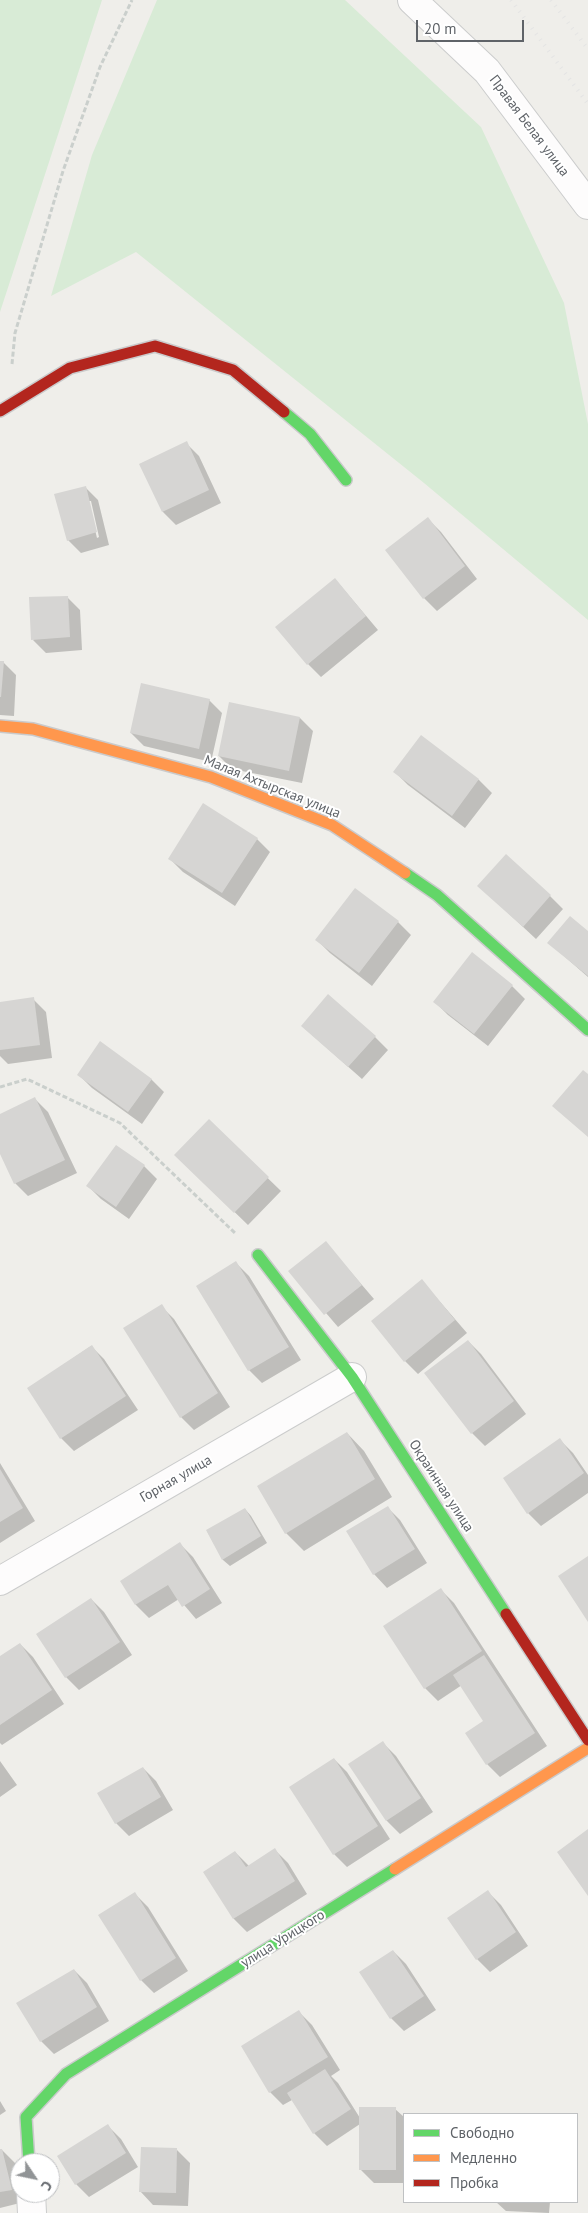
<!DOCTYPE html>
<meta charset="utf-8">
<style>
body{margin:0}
#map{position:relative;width:588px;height:2213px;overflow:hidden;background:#efeeea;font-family:"PT Sans",sans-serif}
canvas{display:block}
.legend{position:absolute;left:403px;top:2113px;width:175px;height:90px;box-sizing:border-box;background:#fff;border:1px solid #bfc1c3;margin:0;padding:6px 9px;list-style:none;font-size:15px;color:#5f6368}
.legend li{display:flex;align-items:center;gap:10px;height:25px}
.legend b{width:25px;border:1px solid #bfc1c3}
.north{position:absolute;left:10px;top:2153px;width:50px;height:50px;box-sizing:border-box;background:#fff;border:1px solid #bfc1c3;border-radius:50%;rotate:124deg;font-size:14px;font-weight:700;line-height:20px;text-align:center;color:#5f6368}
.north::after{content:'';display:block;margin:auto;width:18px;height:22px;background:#919496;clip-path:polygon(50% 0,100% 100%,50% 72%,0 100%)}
.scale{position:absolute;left:416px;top:20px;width:108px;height:22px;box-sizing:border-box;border:2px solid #5f6368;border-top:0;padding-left:6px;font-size:15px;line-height:18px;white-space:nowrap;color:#5f6368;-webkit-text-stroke:4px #fff;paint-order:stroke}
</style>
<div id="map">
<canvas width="588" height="2213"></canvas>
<ul class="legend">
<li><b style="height:6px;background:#63d668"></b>Свободно</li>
<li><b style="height:6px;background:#ff974d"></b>Медленно</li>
<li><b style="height:6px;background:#b3261e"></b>Пробка</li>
</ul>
<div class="north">С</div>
<div class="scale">20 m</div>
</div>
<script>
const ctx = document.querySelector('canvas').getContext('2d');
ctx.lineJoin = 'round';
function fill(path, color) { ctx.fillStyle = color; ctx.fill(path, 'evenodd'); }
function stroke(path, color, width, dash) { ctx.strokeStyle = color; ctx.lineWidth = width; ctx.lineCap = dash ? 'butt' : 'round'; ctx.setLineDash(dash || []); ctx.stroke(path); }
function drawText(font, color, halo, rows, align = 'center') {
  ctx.font = font + ' "PT Sans",sans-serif'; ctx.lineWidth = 4; ctx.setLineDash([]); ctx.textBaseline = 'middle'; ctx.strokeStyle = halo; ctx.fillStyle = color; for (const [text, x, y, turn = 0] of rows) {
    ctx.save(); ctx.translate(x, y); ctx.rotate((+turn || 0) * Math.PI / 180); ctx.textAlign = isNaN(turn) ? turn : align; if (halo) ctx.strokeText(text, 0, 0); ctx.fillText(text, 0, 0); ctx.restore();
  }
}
fill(new Path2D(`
 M0,0h102l-102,312z
 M157,0h188l136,127 83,176 24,121v196l-164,-137 -288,-231 -85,44 41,-141z`), '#d8ebd6');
fill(new Path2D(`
 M186,443l13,13 22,47 -45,22 -13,-13 -23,-48z
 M85,487l13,13 11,45 -28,8 -13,-13zM88,501h3l8,36 -2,1z
 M428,519l13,13 36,47 -40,32 -13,-13z
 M335,579l43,51 -57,47 -13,-13z
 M67,597l13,13 2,40 -36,3 -13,-13z
 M0,662h3l13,13 -2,41 -14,-1z
 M209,700l13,13 -11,49 -67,-16 -13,-13z
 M300,718l13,13 -11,52 -70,-14 -13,-13z
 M421,737l58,43 13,13 -27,35 -57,-43 -13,-13z
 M257,839l13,13 -35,54 -52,-34 -13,-13z
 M479,886l71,10 13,13 -27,30z
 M398,922l13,13 -39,51 -42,-33 -13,-13z
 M588,933v44l-39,-34z
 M512,986l13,13 -37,47 -40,-31 -13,-13z
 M33,999l13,13 6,46 -44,6 -8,-8v-53z
 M302,1026l73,11 13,13 -26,29z
 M79,1075l72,4 13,13 -22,32 -50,-36z
 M35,1099l13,13 29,61 -49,23 -13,-13 -15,-32v-35z
 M209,1121l72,70 -33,34 -59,-57z
 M116,1146l28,20 13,13 -28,40 -28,-20 -13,-13z
 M326,1243l48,56 -36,28 -48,-56z
 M236,1263l13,13 52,84 -39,23 -13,-13 -51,-84z
 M422,1281l45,52 -49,41 -13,-13z
 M161,1306l13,13 56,88 -36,23 -13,-13z
 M468,1341l13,13 45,60 -41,32 -13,-13z
 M91,1346l13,13 34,51 -64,41 -13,-13 -32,-50z
 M347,1433l17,18 28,46 -88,54 -18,-18z
 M560,1440l13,13 15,22v18l-47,33 -13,-13z
 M0,1463l35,58 -35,22z
 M387,1507l13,13 27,43 -40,25 -13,-14z
 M245,1509l6,7 16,27 -37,23 -7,-6 -16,-29z
 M180,1544l13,13 29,46 -26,16 -17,-20 -30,19 -13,-13 -14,-24z
 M441,1590l13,13 93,143 -47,31 -13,-13 -20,-31 18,-12 -23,-36 -24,16 -13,-13z
 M91,1599l13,13 28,43 -53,35 -13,-13 -28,-43z
 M20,1644l13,13 31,47 -62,41 -2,-2v-85z
 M383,1743l13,13 37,56 -33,22 -13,-13 -37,-57z
 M334,1759l13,13 43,67 -43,28 -13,-13z
 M0,1761l17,24 -17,12z
 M143,1768l13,13 17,29 -44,26 -13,-13z
 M275,1850l13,13 19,31 -60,38 -13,-13 -30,-47 31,-20 14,14z
 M488,1892l13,13 27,41 -38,26 -13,-13z
 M135,1894l13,13 40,64 -34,22 -13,-13z
 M393,1951l13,13 30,46 -32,21 -13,-13z
 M74,1970l13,13 22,38 -55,33 -13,-13z
 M299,2012l13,13 28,45 -9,6 7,7 22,35 35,-9 9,8v66h-30l-13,-13 -1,-46 -33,22 -13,-13 -22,-33 -9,5 -13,-13z
 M0,2101l6,10 -6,4z
 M108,2126l13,13 17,28 -49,30 -13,-13z
 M2,2150l13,13 5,30 4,9 -24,6v-57z
 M177,2150l13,13 -2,43 -35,-1 -13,-14z
 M496,2202h54l-1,11 -43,-2z`), '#0003');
fill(new Path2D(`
 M187,441l22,49 -47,22 -23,-48z
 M86,486l11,46 -30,9 -13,-47z
 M428,517l37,49 -42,33 -38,-49z
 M335,578l31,38 -59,49 -32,-38z
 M68,596l2,41 -39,3 -2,-43z
 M0,661h4l-3,36h-1z
 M141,683l69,16 -11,50 -69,-16z
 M229,702l71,15 -11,54 -71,-15z
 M421,735l58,44 -27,37 -59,-44z
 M203,803l55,35 -36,55 -54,-34z
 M506,854l45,41 -28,32 -46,-41z
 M355,888l44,33 -40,52 -44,-33z
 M570,916l18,15v45l-41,-33z
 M472,952l41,33 -39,49 -41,-32z
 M328,994l48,42 -28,31 -47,-41z
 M34,997l6,48 -40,5v-48z
 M100,1041l52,38 -24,33 -51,-37z
 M583,1070l5,4v63l-36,-31z
 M35,1097l30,63 -51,24 -14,-30v-40z
 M209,1119l60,58 -35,36 -60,-58z
 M116,1145l29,20 -29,42 -30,-21z
 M326,1241l36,44 -38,30 -36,-44z
 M236,1261l53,86 -41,24 -52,-85z
 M422,1279l33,41 -51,42 -33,-41z
 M162,1304l56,89 -38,25 -57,-90z
 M468,1340l46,61 -43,33 -47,-61z
 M92,1345l34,51 -66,43 -33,-51z
 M347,1432l28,47 -90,55 -28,-48z
 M560,1438l24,35 -57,41 -24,-36z
 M0,1469l23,39 -23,14z
 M388,1506l27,43 -42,26 -27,-44z
 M245,1508l16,28 -39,24 -16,-30z
 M180,1542l30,47 -28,18 -14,-22 -33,20 -15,-24z
 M588,1556v66l-30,-46z
 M441,1588l41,63 -58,38 -41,-63z
 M91,1598l29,44 -55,36 -29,-44z
 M20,1643l32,47 -52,35v-69z
 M484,1655l51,78 -49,32 -21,-32 18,-12 -30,-46z
 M383,1741l38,57 -35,23 -38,-57z
 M334,1758l44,68 -45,29 -44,-68z
 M143,1767l18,30 -46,27 -18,-31z
 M588,1829v67l-31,-44z
 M275,1848l20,33 -62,38 -30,-47 32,-21 11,16z
 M488,1890l28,42 -40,28 -29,-42z
 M135,1892l41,66 -36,23 -42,-66z
 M393,1950l31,46 -34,23 -31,-47z
 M74,1969l23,38 -57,35 -24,-39z
 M299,2010l29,47 -59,36 -28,-47z
 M325,2069l26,40 -38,25 -26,-41z
 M359,2107h37v63h-37z
 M108,2124l18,29 -51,32 -18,-29z
 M141,2147l36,1 -1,45 -37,-1z
 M0,2149h2l10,41 -12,2z`), '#d6d5d3');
const street = new Path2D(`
 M412,0l75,71 101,134
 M0,1581l352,-204
 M31,2193l1,20`);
const fast = new Path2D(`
 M284,412l26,22 36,46
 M405,873l32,22 151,135
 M258,1255l94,122 154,237
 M29,2163l-3,-46 40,-43 329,-205`);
const slow = new Path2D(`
 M0,726l33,3 178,48 121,48 73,48
 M395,1869l193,-121`);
const jam = new Path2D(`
 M0,411l70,-43 85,-22 78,24 51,42
 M506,1614l82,126`);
stroke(street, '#cbcccc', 30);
stroke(fast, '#cacacb', 14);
stroke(slow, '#cacacb', 14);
stroke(jam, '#cacacb', 14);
stroke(new Path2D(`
 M12,364l3,-31 48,-162 37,-104 32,-67
 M0,1087l27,-8 93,44 116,111`), '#cacfcc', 3, [5, 2.5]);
stroke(street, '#fdfcfc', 28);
stroke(fast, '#63d668', 11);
stroke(slow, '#ff974d', 11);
stroke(jam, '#b3261e', 11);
stroke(new Path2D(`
 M511,0l77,104
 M551,0l37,49`), '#e4e4e4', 4, [1, 6]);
drawText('14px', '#5f6368', '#fff', [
 ["Правая Белая улица",529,126,53],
 ["Малая Ахтырская улица",272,787,22],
 ["Горная улица",176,1479,-30],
 ["Окраинная улица",441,1486,57],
 ["улица Урицкого",283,1939,-32]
]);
</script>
